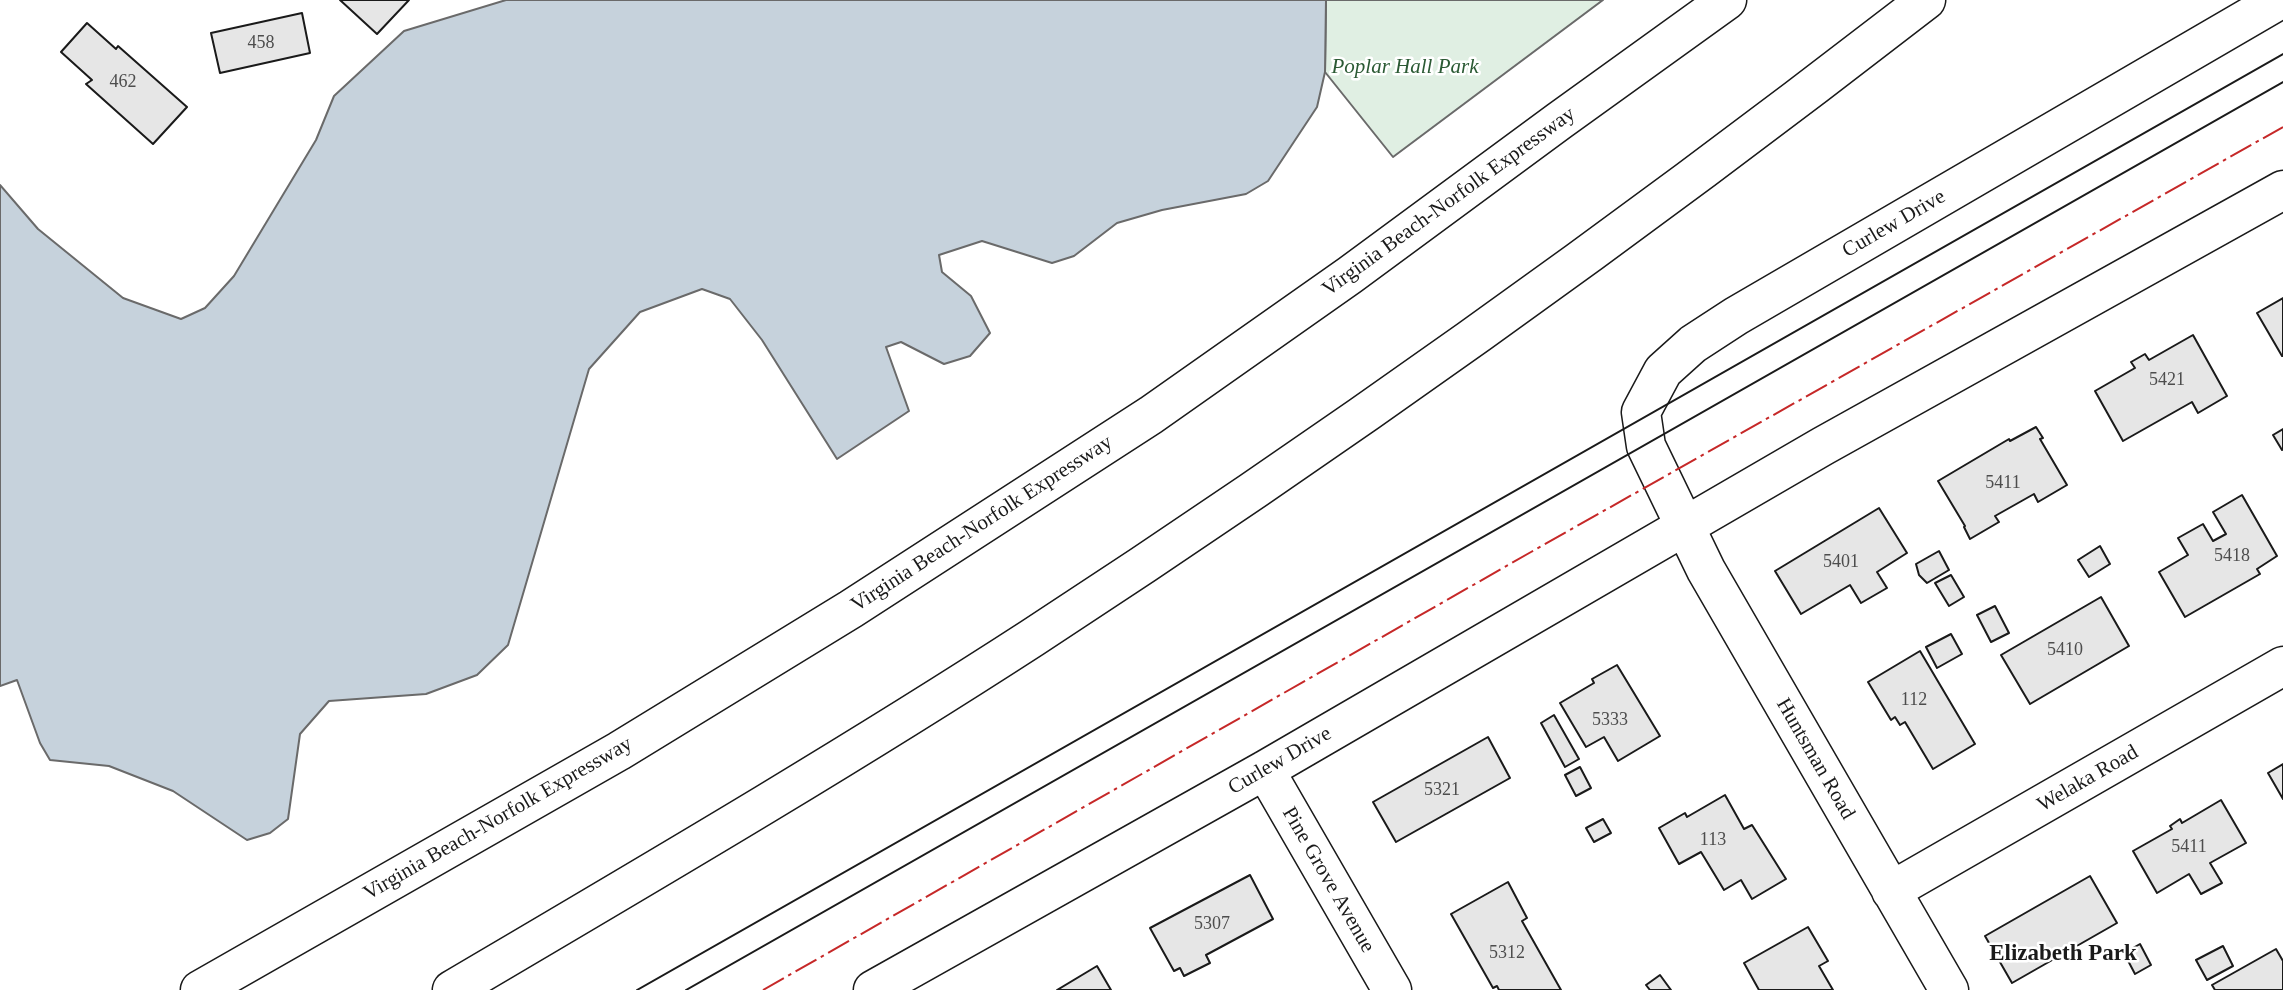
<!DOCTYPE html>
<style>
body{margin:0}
canvas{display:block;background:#fff}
</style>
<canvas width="2283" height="990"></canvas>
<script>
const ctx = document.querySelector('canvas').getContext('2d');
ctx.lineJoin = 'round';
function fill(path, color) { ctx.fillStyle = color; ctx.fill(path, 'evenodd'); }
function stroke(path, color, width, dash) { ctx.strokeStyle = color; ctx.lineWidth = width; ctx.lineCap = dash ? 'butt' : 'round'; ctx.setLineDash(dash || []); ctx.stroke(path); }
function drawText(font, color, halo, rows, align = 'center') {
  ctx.font = font + ' Georgia,serif'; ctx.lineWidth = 5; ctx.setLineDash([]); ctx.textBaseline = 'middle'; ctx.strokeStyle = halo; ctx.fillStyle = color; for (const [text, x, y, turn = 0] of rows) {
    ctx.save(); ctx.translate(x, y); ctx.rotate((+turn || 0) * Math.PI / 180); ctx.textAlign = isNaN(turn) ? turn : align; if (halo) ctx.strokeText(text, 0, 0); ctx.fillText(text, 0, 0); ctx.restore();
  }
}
const green = new Path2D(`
 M1326,0h277l-210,157 -68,-85z`);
fill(green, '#e0efe3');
stroke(green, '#6a6a6a', 2);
const water = new Path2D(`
 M506,0h820l-1,72 -8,35 -49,74 -22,13 -84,16 -45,13 -43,33 -22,7 -70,-22 -43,14 3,17 29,24 19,37 -20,23 -26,8 -43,-22 -15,5 23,64 -72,48 -75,-119 -32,-41 -28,-10 -62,23 -51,57 -81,276 -31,30 -51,19 -97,7 -29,33 -12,85 -18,14 -23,7 -74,-49 -64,-25 -59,-6 -10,-17 -23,-63 -17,6v-501l38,44 85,69 58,21 24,-11 29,-32 82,-136 18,-44 70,-65z`);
fill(water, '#c6d2dc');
stroke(water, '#6a6a6a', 2);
const building = new Path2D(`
 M340,0h69l-32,34z
 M302,13l8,40 -90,20 -9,-40z
 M87,23l29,26 2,-3 69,61 -34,37 -67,-60 6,-4 -31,-28z
 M2283,298v58h-1l-25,-43z
 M2193,335l34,61 -29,17 -6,-11 -69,39 -28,-50 40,-23 -4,-6 14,-8 4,6z
 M2036,427l7,11 -3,1 27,46 -29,17 -4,-8 -39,22 4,6 -29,17 -6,-12 1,-1 -27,-45 71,-42 1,2z
 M2283,429v20l-1,1 -9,-15z
 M2242,495l35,61 -20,13 3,5 -75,43 -26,-45 29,-17 -10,-17 25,-14 10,17 13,-7 -13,-22z
 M1879,508l28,45 -30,19 10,16 -26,15 -11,-18 -49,29 -26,-43z
 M2100,546l10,18 -21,13 -11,-17z
 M1939,551l10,19 -22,13 -8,-8 -3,-11z
 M1951,575l13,22 -15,9 -14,-23z
 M2101,597l28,49 -99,58 -29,-49z
 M1995,606l14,27 -18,9 -14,-27z
 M1951,634l11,20 -25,14 -11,-21z
 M1920,651l55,93 -42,25 -28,-47 -5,3 -5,-8 -4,3 -23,-38z
 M1617,665l43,71 -42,25 -14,-24 -18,10 -26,-44 34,-20 -2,-4z
 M1554,715l25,44 -14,8 -24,-44z
 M1488,737l22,41 -114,64 -23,-40z
 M2283,764v35l-15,-26z
 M1580,767l11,21 -15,8 -11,-21z
 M1725,795l19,34 8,-4 34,54 -34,20 -11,-19 -17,10 -23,-38 -22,12 -20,-36 26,-15 2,4z
 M2221,800l25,43 -36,20 12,20 -21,11 -12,-20 -32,19 -24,-42 39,-22 -2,-3 10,-7 2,4z
 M1603,819l8,14 -17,9 -8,-14z
 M1250,875l23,44 -67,36 4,8 -26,13 -4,-8 -6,3 -24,-43z
 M2090,876l27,47 -105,60 -27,-47z
 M1508,882l19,36 -5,3 39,69h-62l-2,-4 -4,2 -42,-74z
 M1808,927l20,34 -9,5 14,24h-74l-15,-27z
 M2140,944l11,21 -16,9 -11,-21z
 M2223,946l10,20 -26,14 -11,-20z
 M2276,949l7,12v29h-68l-3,-5z
 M1097,966l14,24h-54z
 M1660,975l11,15h-21l-4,-5z`);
fill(building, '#e6e6e6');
stroke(building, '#1a1a1a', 2);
const minor = new Path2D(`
 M1265,770l127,220
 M1891,891l392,-225
 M873,990l392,-220 558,-324 460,-256
 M1949,990l-243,-420 -60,-124 -5,-34 22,-41 30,-27 43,-28 543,-316`);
const highway = new Path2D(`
 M200,990l419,-239 232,-142 300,-194 199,-140 209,-154 168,-121
 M452,990c195,-115 390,-229 580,-352 307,-200 604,-413 894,-638`);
stroke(minor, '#1a1a1a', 41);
stroke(highway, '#1a1a1a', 41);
stroke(minor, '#fff', 38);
stroke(highway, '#fff', 38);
stroke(new Path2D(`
 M637,990l1646,-936
 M686,990l1597,-908`), '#1a1a1a', 2);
stroke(new Path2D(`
 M763,990l768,-438 752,-425`), '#c62828', 2, [24, 5, 3.5, 5]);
drawText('18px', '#4d4d4d', null, [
 ["458",261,43],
 ["462",123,82],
 ["5421",2167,380],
 ["5411",2003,483],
 ["5418",2232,556],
 ["5401",1841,562],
 ["5410",2065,650],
 ["112",1914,700],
 ["5333",1610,720],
 ["5321",1442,790],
 ["113",1713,840],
 ["5411",2189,847],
 ["5307",1212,924],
 ["5312",1507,953]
]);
drawText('italic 21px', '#2b5a34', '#fff', [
 ["Poplar Hall Park",1405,67]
]);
drawText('21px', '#1a1a1a', '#fff', [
 ["Virginia Beach-Norfolk Expressway",1449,202,-36],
 ["Curlew Drive",1894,224,-30],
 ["Virginia Beach-Norfolk Expressway",982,524,-33],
 ["Huntsman Road",1815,759,60],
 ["Curlew Drive",1280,761,-30],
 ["Welaka Road",2088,779,-30],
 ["Virginia Beach-Norfolk Expressway",498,819,-30],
 ["Pine Grove Avenue",1328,880,60]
]);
drawText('bold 23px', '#1a1a1a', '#fff', [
 ["Elizabeth Park",2063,954]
]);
</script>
